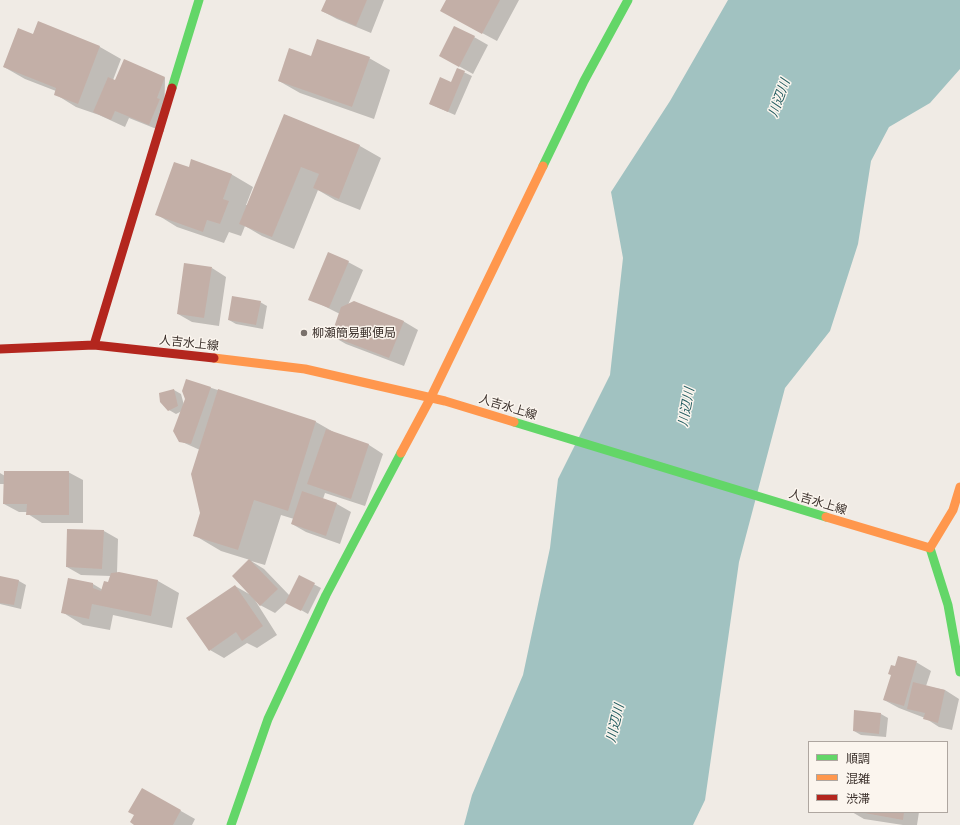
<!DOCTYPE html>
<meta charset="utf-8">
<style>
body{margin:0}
#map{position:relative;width:960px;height:825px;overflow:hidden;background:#f0ebe5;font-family:"Exo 2","Noto Sans JP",sans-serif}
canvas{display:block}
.legend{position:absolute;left:808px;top:741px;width:140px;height:72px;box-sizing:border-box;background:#fbf5ee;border:1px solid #aea6a0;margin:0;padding:5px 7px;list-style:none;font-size:12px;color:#3b302b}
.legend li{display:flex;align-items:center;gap:8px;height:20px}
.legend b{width:20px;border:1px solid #aea6a0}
</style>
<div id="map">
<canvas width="960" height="825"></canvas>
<ul class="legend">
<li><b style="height:5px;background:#63d668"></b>順調</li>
<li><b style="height:5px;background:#ff974d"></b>混雑</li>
<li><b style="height:5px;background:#b3261e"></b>渋滞</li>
</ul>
</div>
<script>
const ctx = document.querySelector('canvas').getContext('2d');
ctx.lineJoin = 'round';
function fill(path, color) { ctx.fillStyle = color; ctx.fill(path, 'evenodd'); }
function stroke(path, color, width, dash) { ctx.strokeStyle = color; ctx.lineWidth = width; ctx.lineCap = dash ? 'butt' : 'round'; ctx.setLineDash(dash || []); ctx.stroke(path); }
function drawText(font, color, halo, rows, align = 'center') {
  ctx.font = font + ' "Exo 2","Noto Sans JP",sans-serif'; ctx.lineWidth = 3; ctx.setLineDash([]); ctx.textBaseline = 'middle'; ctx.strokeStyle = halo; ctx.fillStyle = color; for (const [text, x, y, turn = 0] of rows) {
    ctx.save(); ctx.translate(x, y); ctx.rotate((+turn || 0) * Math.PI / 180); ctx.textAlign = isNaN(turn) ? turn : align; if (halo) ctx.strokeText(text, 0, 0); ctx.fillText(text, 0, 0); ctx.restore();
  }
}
fill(new Path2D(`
 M728,0h232v69l-30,34 -41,24 -18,34 -13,83 -28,87 -45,57 -46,174 -34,238 -12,25h-229l8,-30 51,-120 27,-127 8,-69 52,-104 13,-117 -12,-66 59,-91z`), '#a1c2c1');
fill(new Path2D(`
 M327,0h57l-13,33 -34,-14 -15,-8z
 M447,0h72l-22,41 -41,-22z
 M38,23l62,24 21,12 -8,21 52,-2 -1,54 -35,-14 -4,9 -26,-12 -23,-8 -21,-13 1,-3 -31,-12 -21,-12 29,-32z
 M474,37l14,8 -15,29 -18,-10z
 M311,57l58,1 21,12 -16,49 -74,-26 -21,-12z
 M457,69l15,7 -17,39 -25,-11 22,-21z
 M285,115l75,31 21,12 -21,52 -25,-10 -17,-10 -24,59 -32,-13 -17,-10 -4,10 -12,-4 -5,11 -47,-16 -21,-13 33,-46 42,6 22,13 -7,18h2z
 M348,262l15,8 -15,35 55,16 15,9 -14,36 -58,-22 -14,-8 8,-22 -30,-15z
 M212,268l14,9 -7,49 -27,-4 -14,-8z
 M260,302l7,4 -4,23 -27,-5 -7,-4z
 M187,380l129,42 21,12 32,11 14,9 -18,52 -40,-13 -2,6 14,5 14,8 -11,32 -34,-12 -14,-8 2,-5 -13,-4 -16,50 -14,-4 13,8 26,27 10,-19 21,11 -13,26 -21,-12 -12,11 -15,-8 -7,-8 24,38 -20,13 -10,-5 -23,15 -14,-8 25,-64 14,8 1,-34 -29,-9 -27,-16 7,-22 -1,-63 -20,-9 2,-30 -6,3 -7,-4 -9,-16 14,-4 7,4 3,11 2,-6z
 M68,472l15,8v43h-41l-14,-9v-2h-9l-15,-8 1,-20h-5v-11l5,3z
 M104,531l14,8 -1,34 41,8 21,12 -7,35 -59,-13 -3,15 -27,-5 -21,-13 31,-28 10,6 6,-7 2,-7 -30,-1 -14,-8z
 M0,577l19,4 7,4 -5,24 -21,-5z
 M916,662l15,9 -5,15 19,4 14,9 -7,31 -13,-3 -14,-9 -26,-10 -15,-8 12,-33z
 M881,714l7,4 -2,19 -25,-2 -7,-4z
 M142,789l53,30 -3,6h-56l-1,-10z
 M852,812h67l-2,13h-14l-39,-6z`), '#0003');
fill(new Path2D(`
 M326,0h41l-11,26 -35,-15z
 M446,0h54l-18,34 -42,-23z
 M38,21l62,25 -22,58 -24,-9 2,-7 -53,-21 15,-39 15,6z
 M454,26l21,10 -16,31 -20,-11z
 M317,39l53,18 -18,50 -74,-26 11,-33 22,8z
 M124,59l41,18 -8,21 3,1 -11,26 -34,-14 -4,9 -18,-8 15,-35 7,3z
 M457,68l8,3 -17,41 -19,-8 11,-27 11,5z
 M284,114l76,31 -21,54 -26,-11 6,-14 -18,-7 -29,70 -33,-13z
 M191,159l41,15 -9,25 6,2 -9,23 -13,-4 -4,12 -48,-17 19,-53 15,5z
 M328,252l21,9 -20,47 -21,-8z
 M184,263l28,4 -8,51 -27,-4z
 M232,296l29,5 -5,24 -28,-5z
 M354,301l50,20 -15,37 -58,-22 10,-29z
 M186,379l25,8 -20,57 -12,-2 -6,-11 12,-32 -3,-8z
 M174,389l4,17 -10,5 -8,-9 -1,-9z
 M218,389l98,32 -28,90 -34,-11 -16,50 -45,-14 7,-23 -9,-39z
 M326,429l43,15 -18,55 -44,-15z
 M4,471h65v44h-43l1,-11h-24z
 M302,491l35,12 -11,33 -35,-12z
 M67,529l37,1 -2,39 -36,-2z
 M249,559l29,30 -18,17 -28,-30z
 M119,572l39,8 -7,36 -59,-12 -3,15 -28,-6 7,-35 25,5v5l8,3 3,-10 4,1 3,-9z
 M299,575l16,8 -14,28 -16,-8z
 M0,576l19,4 -5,25 -14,-2z
 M235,585l28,41 -21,15 -6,-9 -27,19 -23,-33z
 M898,656l19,5 -13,45 -21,-6 8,-25 -3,-1 3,-9 4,1z
 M913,682l32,8 -7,33 -15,-4 2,-6 -18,-4z
 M854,710l27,3 -2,21 -26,-3z
 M142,788l39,22 -8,15h-39l-4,-3 4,-7 -6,-3z
 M859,812h45l-1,8z`), '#c3afa7');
stroke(new Path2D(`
 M172,88l27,-88
 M543,166l41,-85 44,-81
 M514,422l312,95
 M930,548l18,57 12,67
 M231,825l37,-106 58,-124 75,-142`), '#63d668', 9);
stroke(new Path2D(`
 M214,358l91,11 140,32 69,21
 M401,453l29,-54 113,-233
 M826,517l104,31 23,-38 7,-23`), '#ff974d', 9);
stroke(new Path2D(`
 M94,345l78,-257
 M0,349l94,-4 120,13`), '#b3261e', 9);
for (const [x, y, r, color] of [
 [304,333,4,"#7a716c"]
]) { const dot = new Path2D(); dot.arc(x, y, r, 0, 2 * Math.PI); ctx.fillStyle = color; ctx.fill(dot); stroke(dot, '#fbf5ee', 1.5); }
drawText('12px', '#3b302b', '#fbf5ee', [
 ["柳瀬簡易郵便局",312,333]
], 'left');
drawText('12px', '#3b302b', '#fbf5ee', [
 ["人吉水上線",189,343,6],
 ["人吉水上線",508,407,17],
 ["人吉水上線",818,502,17]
]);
drawText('italic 13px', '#1f5a5e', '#fbf5ee', [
 ["川辺川",779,98,-70],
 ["川辺川",686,407,-80],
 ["川辺川",615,723,-77]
]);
</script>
